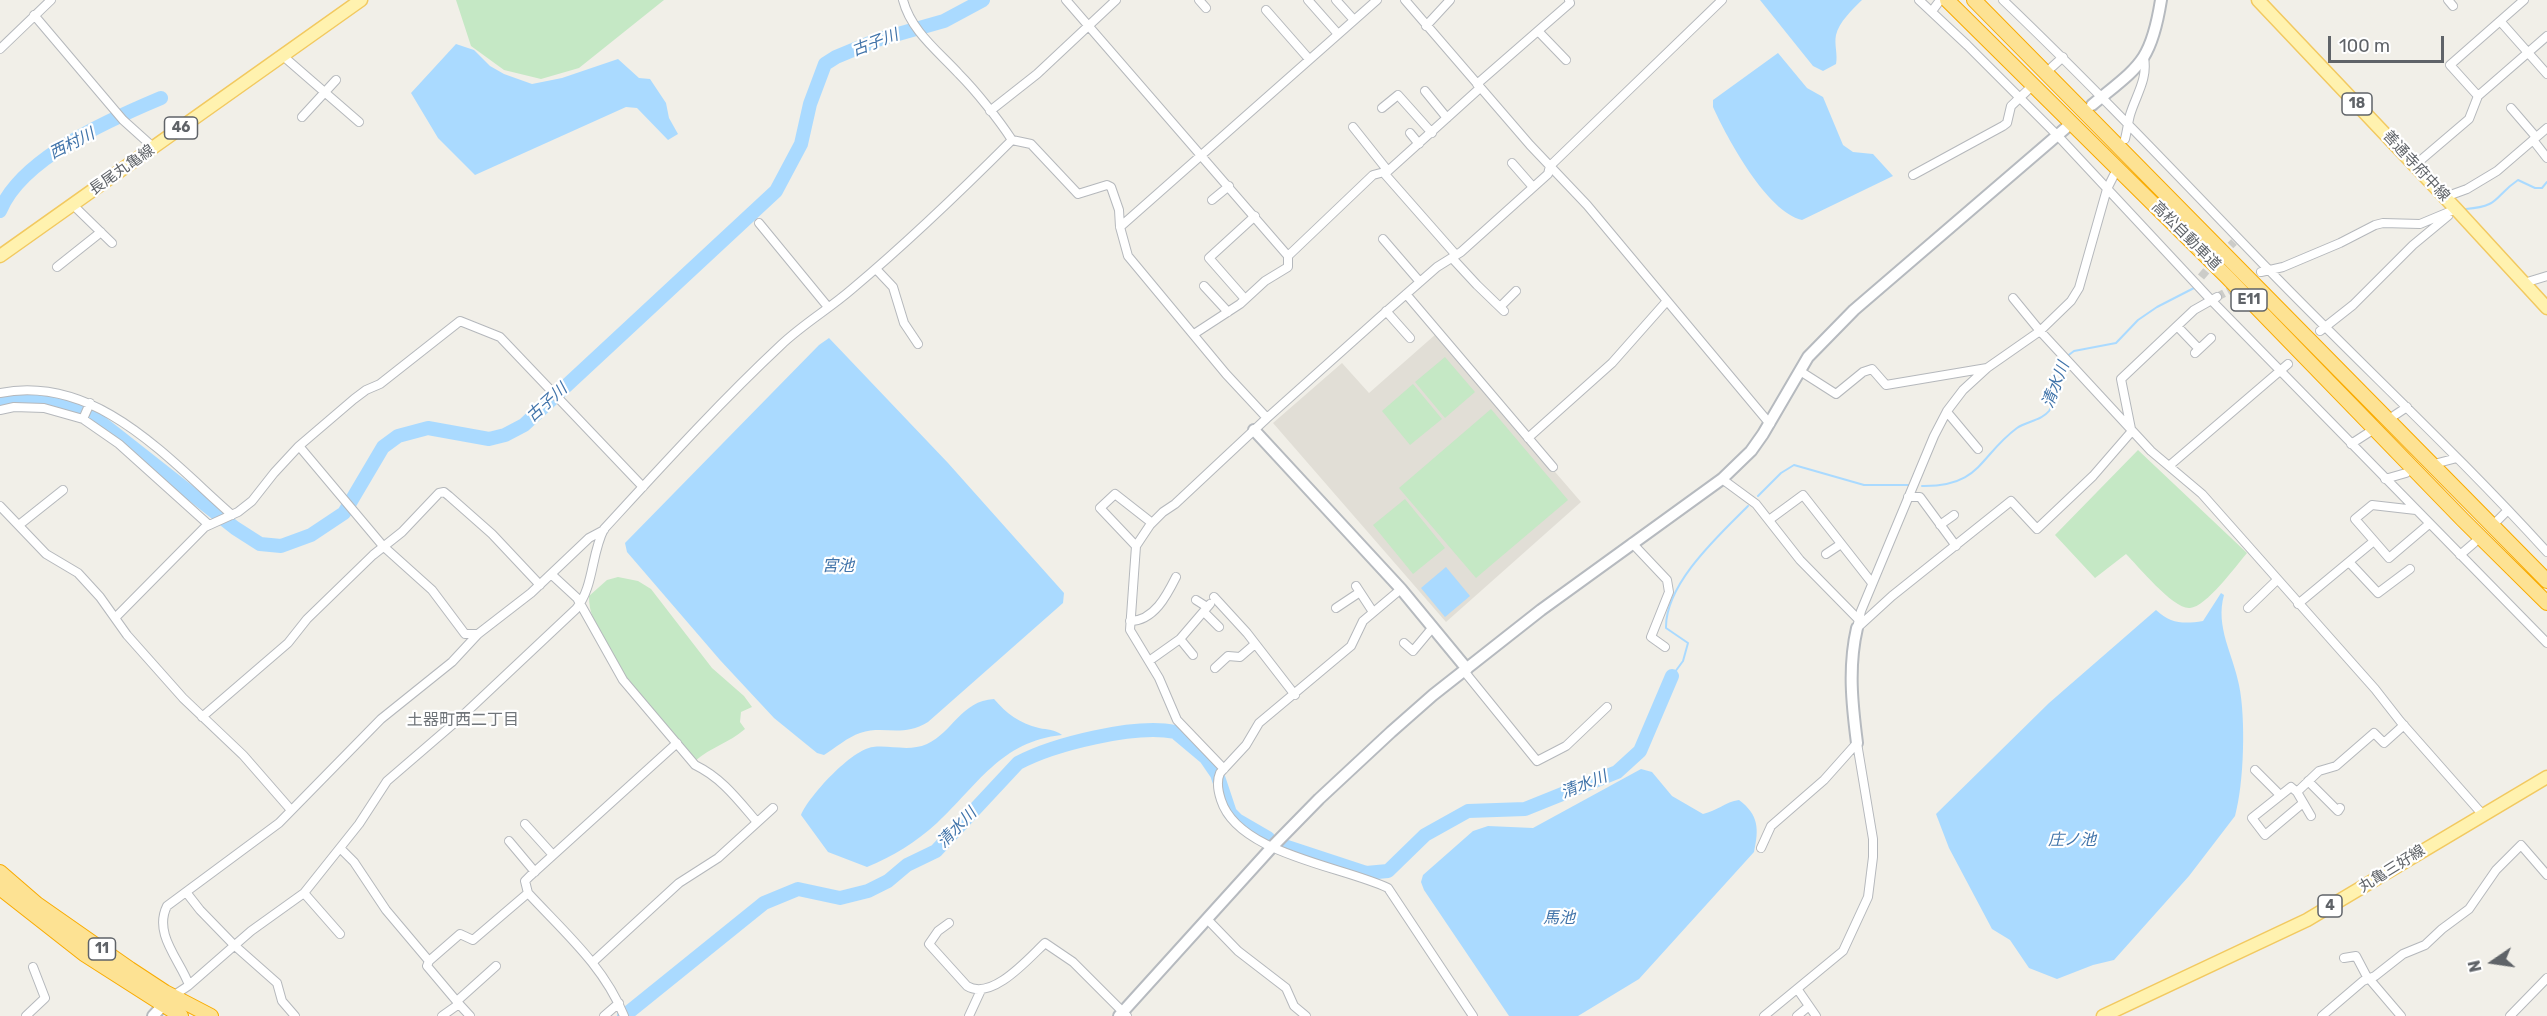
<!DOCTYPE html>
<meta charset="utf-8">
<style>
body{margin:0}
#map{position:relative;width:2547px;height:1016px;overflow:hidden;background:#f1efe8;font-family:Rubik,sans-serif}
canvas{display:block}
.north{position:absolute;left:2463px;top:932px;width:60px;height:60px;-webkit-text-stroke:4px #fff;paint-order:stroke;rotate:257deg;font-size:16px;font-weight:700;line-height:24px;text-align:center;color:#5f6368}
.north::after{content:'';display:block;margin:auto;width:21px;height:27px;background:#5f6368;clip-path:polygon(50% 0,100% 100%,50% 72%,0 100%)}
.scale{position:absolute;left:2328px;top:36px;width:116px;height:27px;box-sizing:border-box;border:3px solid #5f6368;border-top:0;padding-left:8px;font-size:18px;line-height:21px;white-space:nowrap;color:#5f6368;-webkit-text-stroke:4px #fff;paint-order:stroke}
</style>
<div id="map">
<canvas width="2547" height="1016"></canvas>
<div class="north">N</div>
<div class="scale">100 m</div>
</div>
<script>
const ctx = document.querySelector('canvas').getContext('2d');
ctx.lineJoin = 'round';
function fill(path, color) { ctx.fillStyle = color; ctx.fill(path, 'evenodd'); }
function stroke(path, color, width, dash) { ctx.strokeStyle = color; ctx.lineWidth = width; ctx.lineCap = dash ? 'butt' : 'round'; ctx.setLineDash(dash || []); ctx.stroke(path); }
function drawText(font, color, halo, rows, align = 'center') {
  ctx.font = font + ' Rubik,"Noto Sans JP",sans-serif'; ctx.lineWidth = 4.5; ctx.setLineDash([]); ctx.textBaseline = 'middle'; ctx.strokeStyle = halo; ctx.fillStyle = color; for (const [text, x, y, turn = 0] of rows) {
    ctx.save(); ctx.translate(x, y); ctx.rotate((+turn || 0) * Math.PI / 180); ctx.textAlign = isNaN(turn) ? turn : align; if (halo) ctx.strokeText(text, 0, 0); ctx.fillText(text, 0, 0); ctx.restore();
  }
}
fill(new Path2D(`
 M1436,334l145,168 -135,120 -173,-199 69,-60 27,30z`), '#e1ded6');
fill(new Path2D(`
 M456,0h208l-85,68 -38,11 -37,-9 -33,-24z
 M1445,357l30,35 -30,26 -30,-36z
 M1413,384l29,35 -32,26 -28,-34z
 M1491,409l77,91 -92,78 -77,-90z
 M2138,450l109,103c-11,13 -41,54 -57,55 -16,2 -52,-42 -64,-54l-31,24 -40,-43z
 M1405,499l40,49 -32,26 -40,-49z
 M618,577l20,4 13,8 61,79 32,28 8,11 -11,5 -1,10 5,7c-16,14 -34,18 -50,32 -35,-40 -70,-78 -94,-127 -7,-14 -12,-21 -12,-38l18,-16z`), '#c5e8c5');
fill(new Path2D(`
 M1760,0h102c-10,10 -23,22 -26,35 -2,9 2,20 0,29l-13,7 -10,-5z
 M456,44l18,6 16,16 14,8 28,10 30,-6 56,-19 21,19 11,1 16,24 3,15 9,16 -10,6 -31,-32 -11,-1 -151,68 -37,-37 -27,-45z
 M1778,53l29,35 16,9 20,48 10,7 20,2 20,22 -91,44c-35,-8 -75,-82 -89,-113v-7z
 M829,338l119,125 116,130 -1,10 -135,119c-27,16 -43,3 -68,11 -12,4 -25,15 -36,22l-7,-2 -43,-35 -54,-58 -93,-108 -2,-9 194,-198z
 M1446,567l24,29 -25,21 -24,-29z
 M2221,593l3,2c-9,32 9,59 15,90 7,33 5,99 -4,131l-46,60 -75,84 -21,5 -36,14 -28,-11 -19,-28 -18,-11 -43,-81 -13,-34 113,-111 107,-93c15,14 28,14 47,11z
 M994,699c13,15 25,24 45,29 9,2 15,1 23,7 -61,6 -85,51 -125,88 -21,19 -45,34 -70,44l-39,-15 -27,-37c8,-19 51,-66 72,-68 18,-2 36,5 54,-3 26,-12 34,-43 67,-45z
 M1641,769l11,3 20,24 31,18c14,-3 22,-12 36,-14 20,15 20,29 15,52l-115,127 -61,37h-69l-85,-126 -3,-8 2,-7 50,-44 15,-5 45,2z`), '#aadaff');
stroke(new Path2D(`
 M2466,209c35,-3 27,-12 52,-29l17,8h7l5,-6
 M2066,357l8,-6 42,-8 22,-23 19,-13 37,-19
 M1922,486c59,1 57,-30 95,-58 10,-7 24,-7 32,-17 9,-13 11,-34 16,-49
 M1758,496l23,-23 13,-8 70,20h44
 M1672,676l11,-15 5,-18 -22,-15c-1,-44 53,-93 82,-122`), '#aadaff', 2);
stroke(new Path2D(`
 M0,211c21,-53 111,-92 161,-113
 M0,402l29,-2 33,3 32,14 141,111 25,16 21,2 30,-11 33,-22 39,-66 15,-11 30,-8 61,11 16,-4 19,-10 252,-234 25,-47 9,-40 15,-40 11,-7 41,-17 67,-19 39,-21
 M1287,847l79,26 22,-2 37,-36 43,-24 57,-2 92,-37 23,-21 32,-75
 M624,1016l140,-113 34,-14 42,9 28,-7 20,-10 19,-16 29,-14 82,-88c36,-19 117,-39 157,-31l31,26 11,16 13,39 7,7 31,18`), '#aadaff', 14);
stroke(new Path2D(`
 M2222,254l12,-12
 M2201,277l13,-15
 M2217,297l20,-11`), '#ccccc8', 8, [8, 4]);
const street = new Path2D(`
 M903,0c8,31 35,51 56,74 17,17 40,46 53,66l19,4 47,50 29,-9 4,2 8,23 1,17 8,29 98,118 41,44
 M1066,0l222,256v11l-23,14 -25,23 -46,30
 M1199,0l7,8
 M1308,0l30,34
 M1336,0l18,20
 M1405,0l125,145 57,60 183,219
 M1919,0l48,45 91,91 154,165 335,342
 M2003,0c91,87 177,178 264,268 93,96 191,186 280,284
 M2448,0l5,6
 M1266,10l43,49
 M1932,11l6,-8
 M34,15l89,105 30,27
 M2500,21l47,53
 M1426,26l24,-26
 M1538,31l28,29
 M0,49l51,-49
 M283,56l76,66
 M2052,67l11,-10
 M1477,84l93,-81 -1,-3
 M1425,91l22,27
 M2478,96l-28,-31 74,-65
 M1382,108l16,-13 34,38
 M2511,108l25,29
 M990,111l47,-37 79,-74
 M302,117l34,-37
 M1353,127l35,44
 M1410,133l9,11
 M2125,139c2,-8 3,-16 5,-24 6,-20 18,-36 14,-57
 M2533,140l14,18
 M1512,163l21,24
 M2415,165l54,-46 9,-23 69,-60
 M1383,172l73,83
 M1913,175l90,-49 4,-3 4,-17 20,-19
 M2445,197l22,-8 30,-18 50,-43
 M1212,200l17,-14
 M73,205l39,38
 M759,223l69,84
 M1120,227l257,-227
 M1383,239l37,43
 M1288,256l85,-81 15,-4 92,-83
 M1452,258l25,27 27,26
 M57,267l44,-35
 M876,269l17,18 11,36 14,21
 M2261,272l22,-5 57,-24 35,-18 8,-2 37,1 36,-15
 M2524,283l23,-7
 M1204,286l24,26
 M1406,294l147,173
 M2013,298l27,33 111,120 51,43 173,195 25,32 83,94
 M1245,299l-36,-41 46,-42
 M1500,307l16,-16
 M1386,311l24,27
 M2177,326l22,23
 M2320,331l33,-26 60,-60 35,-29
 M2195,353l16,-15
 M1800,371l36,23 27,-22 9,-3 14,16 101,-17
 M0,393c96,-19 167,65 232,122
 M0,410l14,-3 30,1 39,11 36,25 90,81
 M1947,412l31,37
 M2392,417l15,-10
 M83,419l7,-16
 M2131,429l-10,-50 73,-69 23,-13
 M1528,438l84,-75 54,-61
 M2351,444l17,-11
 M299,446l84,100 49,44 33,44h13
 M2438,463l19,-5
 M2169,466l119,-102
 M1722,479l34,25 44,56 59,60
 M2385,479l21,-6
 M1908,497h12l36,49
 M0,506l46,48 32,19 22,24 27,38 56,63 60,57 48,55
 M2416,510l-44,-5 -17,14 34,39 40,-34
 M1769,520l34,-25 69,88
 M2496,522l12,-12
 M19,525l44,-35
 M1940,525l14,-10
 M1632,543l35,37 2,12 -18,45 14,10
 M1136,546l-36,-38 15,-14 37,29
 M1826,554l15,-10
 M2460,555l14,-12
 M2349,562l29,31 32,-24
 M551,574l26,24 46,82 72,85c27,13 43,35 62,57
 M1356,586l17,26
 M1401,589l-38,32 -12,25 -92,77 -13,22 -26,28c-4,9 -2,18 1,27 17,54 121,66 167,88l85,128
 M1214,597l33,36 48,62
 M1196,600l11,7
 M2298,604l76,-63
 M1336,608l24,-16
 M2248,608l29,-28
 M1204,612l15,15
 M116,617l89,-90 33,-15 14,-11 22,-28 25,-27 55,-47 12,-9 14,-6 80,-63 40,16 143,150
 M1130,621c24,0 37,-26 46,-44
 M1857,628l4,-17 73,-175 13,-25 16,-21 24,-22 53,-37 31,-30 8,-13 28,-99 7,-14
 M1857,628l35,-32 119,-95 26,28 56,-53 39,-45
 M1180,639l13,16
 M1404,643l9,8 20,-24
 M1149,661l31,-22 30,-35
 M1215,668l13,-12 12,1 15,-13
 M1464,671l73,90 29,-15 41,-39
 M202,717l86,-74 19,-24 66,-64 29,-23 37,-39 5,-1 5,4 43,38 48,51
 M1224,769l-47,-49 -18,-42 -29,-48 6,-84 14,-21 13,-13 12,-8 92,-86 113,-101 57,-50 24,-15 87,-78 2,-8 172,-166
 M2255,770l25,25
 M2308,781l30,30 2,-3
 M2297,792l-6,-5 -39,31 13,17 38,-32
 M2311,816l-14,-24 22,-21 17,-5 38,-33 10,10 20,-18
 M525,824l28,31
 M509,841l26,31
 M340,848l14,14 32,48 43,51 -2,5 32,38 -17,12
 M1761,848l10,-22 53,-46 33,-37
 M186,892l14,18 34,35 43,38 5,18 13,15
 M304,893l36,41
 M528,893l-3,-12 5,-5 147,-133
 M1208,920l30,31 48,37 8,18 12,10
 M949,923l-11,8 -9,13 38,42c25,15 61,-27 78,-43l28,19 54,54
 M2344,958l12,-2 10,19 35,41
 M429,961l31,-27 13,6 55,-47c36,39 76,73 96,123
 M594,961l85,-78 39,-25 55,-50
 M189,985c-9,-25 -36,-51 -22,-79l112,-83 102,-104 71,-57 26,-28 53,-41 58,-55 15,-8
 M1798,990l18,26
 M173,996l15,-10 63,-55 53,-38 55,-69 28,-43 72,-62 117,-110c18,-22 15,-55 28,-80 57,-62 115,-126 177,-184 22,-21 48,-36 71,-56 56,-47 108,-97 160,-149
 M457,1001l39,-35
 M459,1004l11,12
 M26,1016l19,-18 -12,-31
 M604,1016l15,-13
 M969,1016l12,-26
 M1764,1016l79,-65 25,-54 5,-40v-18l-16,-96
 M1797,1016l12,-10
 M2322,1016l41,-35 12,-5 28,-22 22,-9 17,-16 27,-20 27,-39 25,-25 26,30
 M2510,1016l37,-38`);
const secondary = new Path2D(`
 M2092,105c47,-39 59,-42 69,-105
 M1254,430l147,159 66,80
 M1857,743c-5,-39 -9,-76 0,-115
 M153,1016l15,-16
 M1119,1016l154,-170 46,-47 72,-67 42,-37 108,-85 181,-131 29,-28 12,-17 45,-77 46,-47 213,-183`);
const primary = new Path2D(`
 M2258,0l198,209 91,99
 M0,256l361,-256
 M2103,1016l204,-96 240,-143`);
const highway = new Path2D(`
 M1947,0l280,277 236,243 84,83
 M1974,0l573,581
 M0,872l37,32 93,65 35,23 46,24
 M0,888l84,66 97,62`);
stroke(street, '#b5b8bc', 10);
stroke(secondary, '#b6babf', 14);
stroke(primary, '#f2c960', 15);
stroke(highway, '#f9ab00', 16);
stroke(street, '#fff', 8);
stroke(secondary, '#fff', 10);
stroke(primary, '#fff2af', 12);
stroke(highway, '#fde293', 14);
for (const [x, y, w] of [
 [2357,104,30],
 [181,128,33],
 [2249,300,36],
 [2330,906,24],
 [102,949,27]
]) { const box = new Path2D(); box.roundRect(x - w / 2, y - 11, w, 22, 4.5); ctx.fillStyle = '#fff'; ctx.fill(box); stroke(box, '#5f6368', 1.5); }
drawText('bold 14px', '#5f6368', null, [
 ["18",2357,104],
 ["46",181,128],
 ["E11",2249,300],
 ["4",2330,906],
 ["11",102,949]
]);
drawText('15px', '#5f6368', '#fff', [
 ["善通寺府中線",2416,166,47],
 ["長尾丸亀線",122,170,-35],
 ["高松自動車道",2186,236,45],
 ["丸亀三好線",2392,869,-32]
]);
drawText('italic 16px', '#4174aa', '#fff', [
 ["古子川",875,43,-21],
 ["西村川",72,144,-27],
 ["清水川",2056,385,-69],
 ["古子川",547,403,-42],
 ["宮池",838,566],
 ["清水川",1584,785,-22],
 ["清水川",957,828,-46],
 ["庄ノ池",2072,840],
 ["馬池",1559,918]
]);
drawText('16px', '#70757a', '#fff', [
 ["土器町西二丁目",463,720]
]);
</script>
